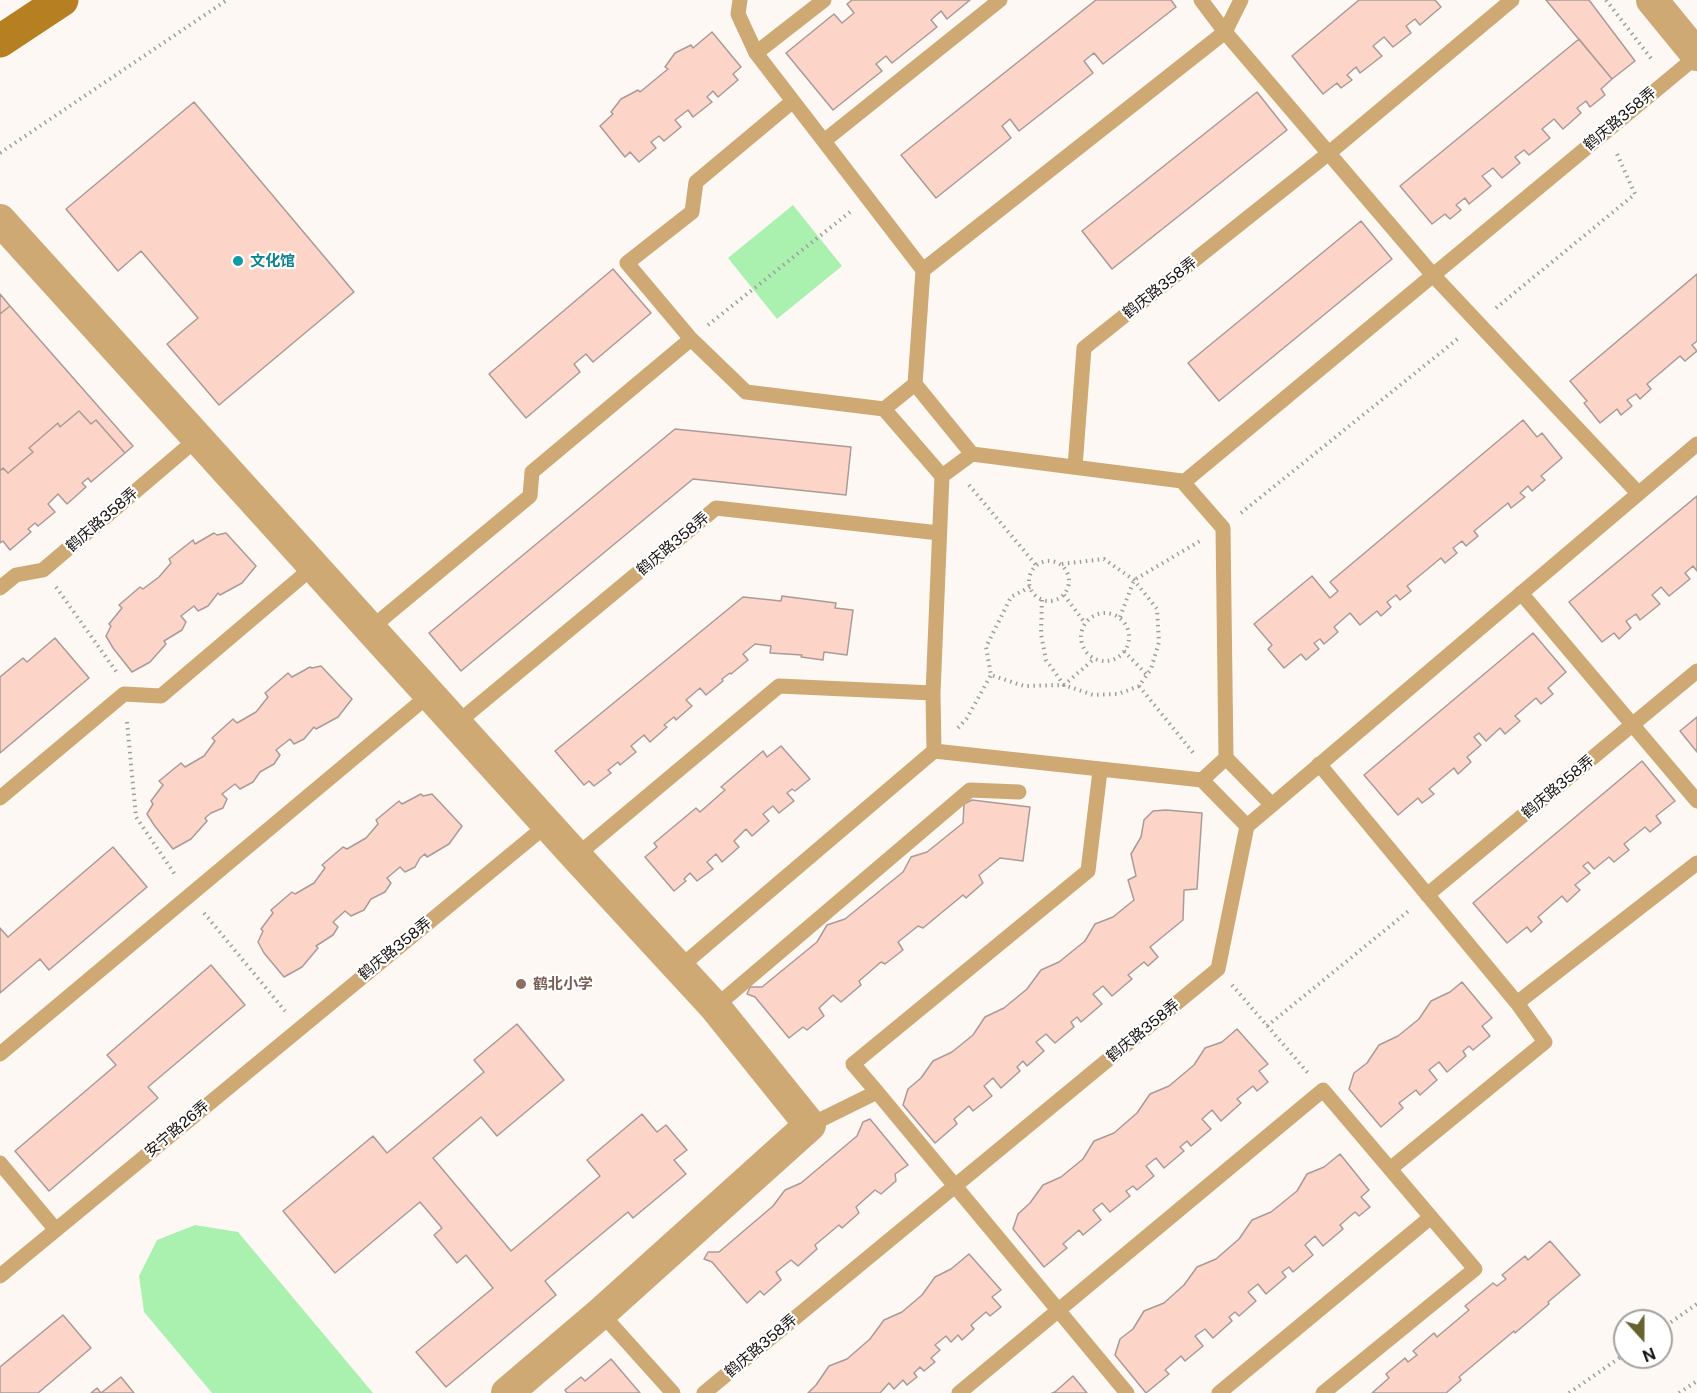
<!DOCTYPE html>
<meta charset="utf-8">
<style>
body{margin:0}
#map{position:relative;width:1697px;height:1393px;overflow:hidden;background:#fef8f5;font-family:"Public Sans",sans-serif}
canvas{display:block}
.north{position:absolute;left:1613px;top:1309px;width:60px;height:60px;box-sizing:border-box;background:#fff;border:2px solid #a3a19f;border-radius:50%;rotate:159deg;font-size:16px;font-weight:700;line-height:24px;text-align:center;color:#181310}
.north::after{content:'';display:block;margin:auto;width:21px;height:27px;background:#65622f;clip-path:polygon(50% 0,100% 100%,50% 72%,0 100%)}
</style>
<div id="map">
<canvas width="1697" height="1393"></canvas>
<div class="north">N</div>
</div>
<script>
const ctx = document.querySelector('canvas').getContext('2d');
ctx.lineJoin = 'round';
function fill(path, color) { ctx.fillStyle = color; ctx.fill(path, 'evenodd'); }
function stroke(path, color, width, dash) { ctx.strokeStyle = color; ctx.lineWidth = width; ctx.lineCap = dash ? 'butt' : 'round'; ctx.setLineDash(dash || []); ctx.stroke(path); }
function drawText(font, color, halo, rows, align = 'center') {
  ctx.font = font + ' "Public Sans","Noto Sans SC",sans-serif'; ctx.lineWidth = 4.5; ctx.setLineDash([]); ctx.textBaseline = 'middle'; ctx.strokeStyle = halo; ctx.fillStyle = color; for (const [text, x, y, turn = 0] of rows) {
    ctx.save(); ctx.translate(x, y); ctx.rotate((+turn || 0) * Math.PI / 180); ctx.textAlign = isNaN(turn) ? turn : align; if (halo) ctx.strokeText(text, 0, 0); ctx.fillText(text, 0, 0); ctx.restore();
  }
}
fill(new Path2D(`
 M793,205l49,61 -65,53 -49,-61z
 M195,1225l43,7 135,161h-161l-68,-81 -5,-36 18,-36z`), '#aaf1b0');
const building = new Path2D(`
 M852,0h118l-23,19 -6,-8 -10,9 6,7 -45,36 -6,-7 -10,8 6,7 -49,39 -47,-57 48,-39 8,9 12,-10 -7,-9z
 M1096,0h75l5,7 -73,57 -9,-11 -10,8 9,12 -74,58 -9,-12 -8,7 9,12 -75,60 -35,-43z
 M1359,0h76l6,7 -21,18 -5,-6 -9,7 5,7 -18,14 -9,-10 -11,9 9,10 -22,17 -4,-6 -9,8 5,5 -11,8 -4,-5 -14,11 -31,-38z
 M1546,0h43l46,61 -23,18z
 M712,32l29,35 -8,7 5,6 -20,17 -5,-6 -6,6 5,5 -19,15 -5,-7 -13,10 6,7 -17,14 -5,-5 -8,6 5,6 -17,14 -9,-10 -5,5 -25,-31 13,-12 -2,-2 10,-13 17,-9 2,2 28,-23 -3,-2 10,-14 16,-8 2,3z
 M1579,39l33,40 -11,10 4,6 -15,12 -4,-6 -9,7 4,5 -18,16 -9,-10 -12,10 8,9 -21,17 -5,-5 -9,7 5,6 -18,15 -9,-10 -11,8 9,10 -22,18 -4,-6 -9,7 5,5 -11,9 -5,-5 -13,10 -32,-38z
 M1257,92l30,38 -175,139 -30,-38z
 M194,102l160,190 -135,113 -52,-61 31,-26 -57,-67 -23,20 -52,-62z
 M1361,221l31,38 -173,142 -31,-38z
 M613,269l38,44 -58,49 -7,-8 -12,10 6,8 -54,46 -37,-44z
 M1697,274v67l-5,4 5,6 -12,10 -5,-5 -33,28 4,5 -11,10 -4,-5 -9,6 5,6 -11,9 -4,-6 -17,14 -16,-20 3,-2 -17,-20z
 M0,294l10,12 -10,8z
 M10,306l123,140 -8,7 -29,-33 -5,4 -12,-13 -19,16 -2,-4 -29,25 4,4 -25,21 -5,-5 -3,3v-157z
 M79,411l12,13 5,-4 29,33 -34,29 -3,-4 -6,5 4,4 -19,17 -9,-10 -10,10 7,8 -17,14 -3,-3 -7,6 3,3 -21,18 -7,-9 -3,2v-72l3,-3 5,5 25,-21 -4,-4 29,-25 2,4z
 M1523,420l14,17 5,-4 20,25 -21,18 4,4 -13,11 -4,-5 -8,7 5,4 -14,11 -3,-5 -34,28 4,5 -12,10 -4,-5 -9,7 4,5 -12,10 -4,-5 -34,28 4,5 -11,9 -4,-5 -9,7 4,5 -10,9 -4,-5 -17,14 -10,-12 -16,14 4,5 -14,12 -4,-5 -6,4 5,6 -13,11 -5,-6 -17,14 -16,-19 4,-4 -18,-21 58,-48 18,22 8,-7 -8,-9z
 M675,429l176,18 -5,48 -153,-16 -232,192 -32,-38z
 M1697,496v75l-4,-5 -8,7 5,6 -21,17 -8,-9 -9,8 8,9 -20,16 -4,-6 -10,7 5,7 -12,11 -5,-6 -12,9 -33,-40z
 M214,533l3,2 9,-2 30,33 -14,17 -22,12 -2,-2 -10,13 -10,5 -4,-5 -13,10 5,6 -4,8 -18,11 2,3 -16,18 -18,10 -19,-24 -7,-12 5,-10 -2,-2 13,-16 -3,-3 21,-18 3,2 16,-12 12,-14 -2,-4 24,-19 2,4z
 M782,596l54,7 -1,5 18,2 -6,45 -23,-3 -1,8 -22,-3 1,-2 -32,-2 1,-7 -16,-2 -12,10 5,6 -17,14 -1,-1 -8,6 1,2 -17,14 -6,-7 -14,12 6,6 -16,14 -2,-3 -10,8 3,2 -17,15 -6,-7 -13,11 5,6 -16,13 -2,-3 -10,8 3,3 -17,13 -5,-5 -5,4 -29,-34 188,-154 38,4z
 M1533,633l33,39 -18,16 5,6 -12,10 -5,-6 -21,18 5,5 -15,13 -5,-6 -14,13 -7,-8 -5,4 7,8 -14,12 4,5 -13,12 -4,-6 -25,21 5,5 -12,9 -4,-5 -20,17 -34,-40z
 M55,638l34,40 -89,75v-76l23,-19 4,4z
 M321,666l31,33 -14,18 -22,12 -2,-2 -10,12 -10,5 -4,-5 -14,11 4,5 -6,9 -14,8 -7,10 -13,7 -5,-5 -13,10 5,5 -4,9 -12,5 -6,5 2,3 -16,18 -18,10 -19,-24 -7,-11 6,-10 -2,-3 12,-16 -4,-4 22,-18 4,4 19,-11 11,-15 -3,-3 21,-19 4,4 19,-11 12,-15 -3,-4 23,-20 4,4 18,-10 2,1z
 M1697,717v35l-17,-21z
 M781,746l29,33 -15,12 -3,-2 -5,4 7,8 -15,12 -6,-7 -10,8 6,7 -17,15 -6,-7 -12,12 5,6 -17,15 -6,-8 -9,8 6,7 -16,12 -7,-8 -6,6 2,2 -12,10 -29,-34 12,-10 -3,-4 42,-35 4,4 25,-22 -4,-3 42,-36 4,6z
 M1642,761l33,40 -19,15 5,7 -11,9 -5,-5 -21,17 5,6 -15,12 -5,-5 -15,12 -6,-7 -5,4 7,7 -15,12 5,5 -13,12 -5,-6 -24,21 4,5 -11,10 -4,-5 -20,16 -34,-40z
 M421,794l2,2 9,-2 30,32 -13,18 -22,13 -2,-3 -5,4 -5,9 -10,5 -5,-5 -13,11 4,5 -6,9 -14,7 -7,11 -13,6 -6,-5 -12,11 5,5 -5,8 -17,11 2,2 -16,19 -18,10 -20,-24 -6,-11 5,-11 -2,-2 12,-16 -2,-3 21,-18 3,2 19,-11 11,-15 -3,-3 21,-18 4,2 19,-11 12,-14 -2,-4 23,-19 3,3z
 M972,800l58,7 -7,54 -23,-3 -21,17 4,8 -17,15 -3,-3 -40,33 -5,-2 -20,16 5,8 -18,14 -4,-2 -22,19 2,4 -20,17 -8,-7 -14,13 5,8 -17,14 -4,-3 -14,11 -34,-41 -8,-3 3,-7h12l55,-45 10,-17 18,-6 58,-47 8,-15 16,-5 36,-29 1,-19z
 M1166,810l36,3 -5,76 -13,1 -1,30 -33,27 8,10 -10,9 -4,-4 -16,13 4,4 -20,17 -9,-10 -10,8 9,10 -21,18 -4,-5 -6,5 3,5 -19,16 -9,-9 -10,8 8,9 -17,15 -4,-5 -6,6 3,4 -19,17 -8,-10 -9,8 8,10 -19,15 -4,-5 -15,13 3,5 -22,19 -32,-38 5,-16 13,-11 12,-17 19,-9 21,-17 12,-18 19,-9 23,-19 14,-19 18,-8 26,-21 10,-17 18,-7 21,-17 -6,-20 8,-4 -5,-22 10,-17 3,-17 9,-9z
 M113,847l34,40 -98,83 -9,-11 -40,34v-65l8,9z
 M211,965l34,40 -97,82 10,11 -109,93 -34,-40 101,-86 -9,-10z
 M1462,982l30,36 -10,8 8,10 -17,14 -4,-4 -6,5 3,5 -19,16 -8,-10 -10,8 8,10 -17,15 -4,-5 -17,13 4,5 -22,19 -32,-38 5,-16 13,-10 12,-18 19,-9 21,-17 12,-18 19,-9z
 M517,1024l47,56 -67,56 -16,-19 -48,41 78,93 89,-75 -13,-16 55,-46 15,18 9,-7 21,25 -13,10 12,14 -53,44 -5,-6 -83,69 11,14 -110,92 -30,-35 77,-64 -27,-33 -9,8 -23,-28 8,-7 -22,-26 -85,71 -52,-62 90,-75 14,17 97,-81 -10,-12z
 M1237,1029l31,35 -9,7 9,11 -11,9 -4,-5 -16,13 4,4 -20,18 -9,-11 -10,9 9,10 -20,17 -4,-5 -7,6 4,4 -20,17 -8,-10 -10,8 8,10 -17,14 -4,-4 -7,5 4,5 -20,16 -8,-9 -9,7 8,10 -18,15 -4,-5 -16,14 4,4 -23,19 -31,-38 5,-15 12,-11 13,-18 18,-8 22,-18 11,-18 20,-8 23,-20 13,-19 19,-8 25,-21 11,-17 17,-6z
 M870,1119l38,46 -13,9 1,7 -15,13 -6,-4 -19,17 3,6 -17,15 -3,-3 -24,20 2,4 -19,17 -7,-6 -15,12 5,8 -17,15 -4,-4 -13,12 -35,-41 -8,-3 4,-7h11l54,-46 12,-16 16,-7 56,-47 6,-14z
 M1340,1154l29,36 -8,7 9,10 -11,9 -4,-4 -15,13 3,4 -20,17 -8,-10 -10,9 8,10 -20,17 -4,-5 -7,5 4,5 -20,17 -8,-10 -10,8 8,9 -17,15 -4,-4 -6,5 3,4 -19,17 -8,-9 -10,7 8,10 -18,15 -4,-5 -16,14 4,4 -23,19 -31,-38 5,-16 13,-10 11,-18 20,-8 20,-18 13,-18 19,-8 23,-20 13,-19 19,-8 26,-21 10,-17 17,-7z
 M1550,1241l30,34 -32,27 1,2 -34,29 -1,-2 -55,46 2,3 -15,13h-74l17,-15 -3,-4 19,-16 3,4 9,-7 -4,-4 21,-18 3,4 32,-27 -4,-4 28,-23 4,3 9,-7 -4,-4 23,-19 3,4z
 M969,1254l32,36 -9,7 9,10 -11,9 -4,-4 -15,13 3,4 -12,11 -4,-5 -7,7 -5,-6 -11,9 5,5 -9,8 4,4 -11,9 -4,-4 -6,6 3,4 -10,8 -4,-5 -9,9 -5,-6 -9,10h-72l8,-8 13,-19 18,-7 23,-20 14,-19 18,-8 20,-17 13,-18 16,-8z
 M63,1315l28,33 -53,45h-38v-26z
 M611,1359l29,34h-73l-2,-3 16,-13 4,4z
 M1073,1376l14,17h-35l3,-1z
 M121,1377l13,16h-43l6,-5 4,5z`);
fill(building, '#fcd4c8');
stroke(building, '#ab9b97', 1.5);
stroke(new Path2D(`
 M1606,0l47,61
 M0,153l227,-153
 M1496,308l139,-114 -18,-40
 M708,325l142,-113
 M969,485l67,80
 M1241,513l219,-176
 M1029 581a20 20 0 1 1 40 0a20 20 0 1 1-40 0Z
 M56,587l62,87
 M1030,587l-19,10 -25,50 5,28 33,11 40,-1 30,-26
 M1064,595l21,28
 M1042,600l-1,34 5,26 18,25 29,10 25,-1 21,-8 12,-17 8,-27 -2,-33 -23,-29 -30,-21 -43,5
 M1081 637a24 24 0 1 1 48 0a24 24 0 1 1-48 0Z
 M1120,617l14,-37 66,-39
 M1124,651l23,24
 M1139,686l56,69
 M127,722l9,95 40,59
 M958,728l9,-10 24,-43
 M204,913l81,98
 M1232,985l76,88
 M1267,1026l144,-117
 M1661,1329l36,-25
 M1569,1393l56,-39
 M1679,1393l18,-12`), '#a39d9a', 4, [1.5, 4.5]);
stroke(new Path2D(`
 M740,0l-2,14 18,39 167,217 -8,114
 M1201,0l24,32 207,242 206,219
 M756,53l68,-53
 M824,141l176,-141
 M923,270l302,-238 16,-32
 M691,339l-64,-76 65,-51 4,-30 97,-81
 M972,454l210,27 41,47 3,230 -24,22 -268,-29 -1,-58 9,-217z
 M1075,467l9,-119 245,-195 183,-153
 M942,476l-58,-67 31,-25 57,70
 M1184,482l513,-426
 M0,588l16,-13 27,-5 155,-132
 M1521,593l176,208
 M370,629l160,-133 2,-24 159,-133 55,53 138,17
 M457,723l259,-215 223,25
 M1319,764l198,239 28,39 -155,127
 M1202,780l45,46 25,-21 -46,-47
 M0,798l124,-104 37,2 152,-129
 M1272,805l425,-361
 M576,856l203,-170 154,7
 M1427,895l270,-224
 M679,968l255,-217
 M1517,1003l180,-140
 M715,1007l255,-217 49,2
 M0,1054l429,-359
 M877,1092l-24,-28 235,-193 12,-100
 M810,1125l67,-33 250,301
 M0,1163l56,67
 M0,1276l548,-452
 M601,1313l72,80
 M704,1393l514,-424 29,-143
 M959,1393l364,-303 152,179 -152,124
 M1219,1393l212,-176`), '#cea974', 15);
stroke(new Path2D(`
 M1652,0l45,55
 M0,220l576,636 103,112 36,39 95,118 -209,188 -94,80`), '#cea974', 32);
stroke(new Path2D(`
 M0,41l62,-41`), '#b67f22', 33);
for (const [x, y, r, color] of [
 [238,261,6,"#0f9aa8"],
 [521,984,6,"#8d6e63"]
]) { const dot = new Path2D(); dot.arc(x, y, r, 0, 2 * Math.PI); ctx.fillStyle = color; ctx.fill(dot); stroke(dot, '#fff', 2); }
drawText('15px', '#181310', '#fff', [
 ["鹤庆路358弄",1620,119,-40],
 ["鹤庆路358弄",1160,288,-38],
 ["鹤庆路358弄",102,520,-41],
 ["鹤庆路358弄",673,544,-40],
 ["鹤庆路358弄",1558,787,-40],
 ["鹤庆路358弄",395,949,-39],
 ["鹤庆路358弄",1143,1031,-39],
 ["安宁路26弄",177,1129,-40],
 ["鹤庆路358弄",761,1346,-40]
]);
drawText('bold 15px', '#0d838f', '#fff', [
 ["文化馆",250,261]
], 'left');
drawText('bold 15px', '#785e54', '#fff', [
 ["鹤北小学",533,984]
], 'left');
</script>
